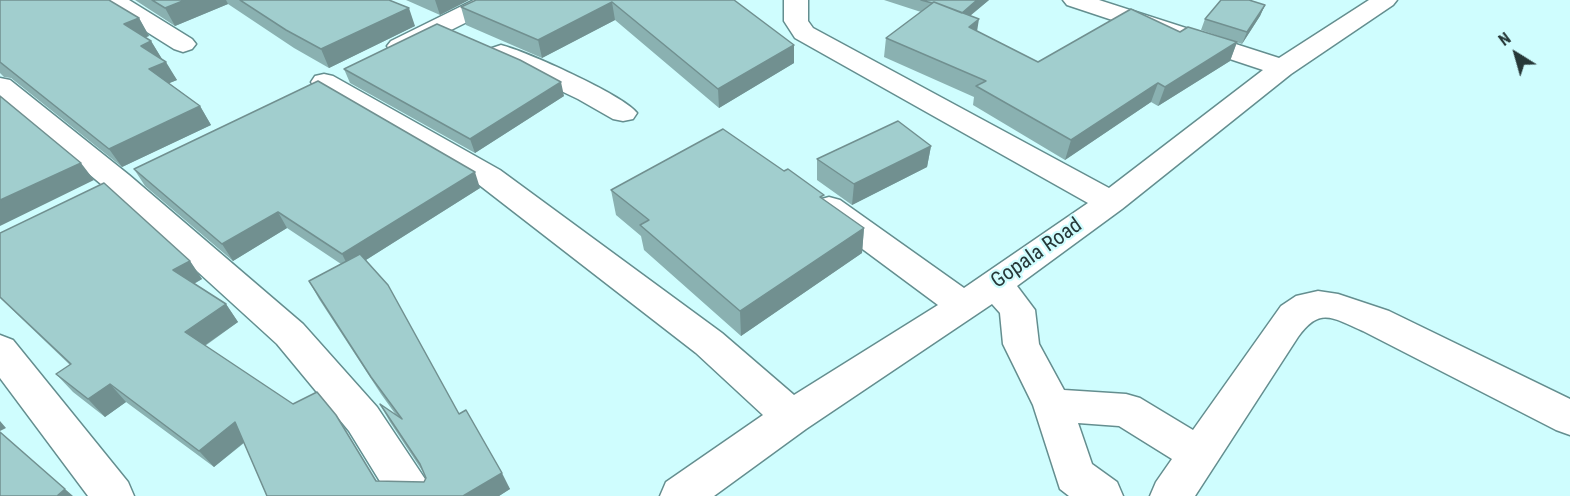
<!DOCTYPE html>
<style>
body{margin:0}
#map{position:relative;width:1570px;height:496px;overflow:hidden;background:#cffdfe;font-family:"Roboto Condensed",sans-serif}
canvas{display:block}
.north{position:absolute;left:1486px;top:24px;width:60px;height:60px;-webkit-text-stroke:4px #cffdfe;paint-order:stroke;rotate:323deg;font-size:16px;font-weight:700;line-height:24px;text-align:center;color:#263838}
.north::after{content:'';display:block;margin:auto;width:21px;height:27px;background:#263838;clip-path:polygon(50% 0,100% 100%,50% 72%,0 100%)}
</style>
<div id="map">
<canvas width="1570" height="496"></canvas>
<div class="north">N</div>
</div>
<script>
const ctx = document.querySelector('canvas').getContext('2d');
ctx.lineJoin = 'round';
function stroke(path, color, width, dash) { ctx.strokeStyle = color; ctx.lineWidth = width; ctx.lineCap = dash ? 'butt' : 'round'; ctx.setLineDash(dash || []); ctx.stroke(path); }
function fill(path, color) { ctx.fillStyle = color; ctx.fill(path, 'evenodd'); }
function drawText(font, color, halo, rows, align = 'center') {
  ctx.font = font + ' "Roboto Condensed",sans-serif'; ctx.lineWidth = 4.5; ctx.setLineDash([]); ctx.textBaseline = 'middle'; ctx.strokeStyle = halo; ctx.fillStyle = color; for (const [text, x, y, turn = 0] of rows) {
    ctx.save(); ctx.translate(x, y); ctx.rotate((+turn || 0) * Math.PI / 180); ctx.textAlign = isNaN(turn) ? turn : align; if (halo) ctx.strokeText(text, 0, 0); ctx.fillText(text, 0, 0); ctx.restore();
  }
}
const minor = new Path2D(`
 M100,0h29l63,39 4,5 -4,5 -9,3 -9,-3 -70,-44z
 M474,0h31l-4,5 -92,46 -9,3 -9,-3 -4,-5 4,-5z
 M784,0h24v21l5,7 296,160 154,-118 -196,-65 -4,-5h36l180,58 90,-58h28l-4,5 -102,69 -169,135 -105,77 18,24 4,34 25,46 62,4 14,4 53,32 88,-124 15,-10 22,-5 20,3 51,17 181,88v36l-14,-5 -193,-99c-30,-13 -43,-25 -65,6l-103,159h-45l6,-14 16,-23 -53,-33 -41,-3 14,41 25,18 6,14h-54l-9,-7 -27,-84 -30,-61 -3,-31 -8,-9 -186,125 -92,67h-54l6,-14 97,-67 -67,-62 -218,-169 -163,-96 -4,-6 4,-6 9,-2 9,2 167,94 222,163 72,62 144,-90 -120,-89 -5,-8 5,-8 11,-3 11,3 124,88 124,-85 -293,-165 -11,-17z
 M501,45c24,6 123,50 136,68l-4,6 -10,2 -10,-2 -35,-20 -86,-41 -4,-5 4,-5z
 M0,78l10,2 119,95 174,149 74,83 50,75 6,14h-44l-40,-65 -72,-87 -170,-155 -107,-89z
 M0,335l13,5 115,142 6,14h-46l-88,-118z`);
stroke(minor, '#648e8f', 3);
fill(minor, '#fff');
fill(new Path2D(`
 M0,0l139,18 10,18 -4,1 6,4 11,18 15,21 -8,3 31,23 11,19 -89,42 -111,-89 -7,-1 -4,-4z
 M135,0h254l26,26 -86,42 -35,-20 -66,-44 -53,22z
 M406,0h63l-29,15z
 M476,0h258l60,63 -75,45 -104,-88 -73,38 -76,-33 -5,-18z
 M884,0h105l-19,16 7,15 61,31 142,-30 57,10 -7,19 -72,45 -7,-4 -86,58 -92,-55 1,-8 -90,-40 2,-19 35,-26z
 M1265,5l-5,11 -18,28 -41,-14 4,-11z
 M344,69l220,27 -89,57 -125,-70z
 M931,146l-4,21 -75,38 -35,-25v-21z
 M134,169l346,19 -114,72 93,154 51,75 -11,7h-232l-23,-53 -30,24 -88,-65 -21,15 -32,-25 -17,-18 14,-9 -70,-67v-65l190,28 12,18 -8,5 32,20 12,18 -33,24 172,135 47,1 2,-4 -3,-6 -33,-50 -10,-18 16,11 -15,-21 -62,-95 -10,-18 32,-17 -54,-36 -54,33 -88,-75z
 M611,190l213,10 40,28 -2,25 -121,83 -97,-86 -3,-14 -25,-21z`), '#8ab1b1');
fill(new Path2D(`
 M185,0h41l2,4 -53,22 -10,-18z
 M435,0h34l-29,15z
 M977,0h12l-29,24 2,-11z
 M612,2l3,18 -73,38 -4,-18z
 M1265,5l-5,11 -18,28 5,-12z
 M409,8l6,18 -86,42 -8,-19z
 M139,18l10,18 -14,6 -11,-18z
 M979,19l-3,19 -7,-11z
 M151,41l11,18 -21,-13z
 M1237,42l-7,19 -72,45 7,-19z
 M794,45v18l-75,45 -1,-19z
 M166,62l11,18 -17,7 -11,-18z
 M561,82l3,14 -89,57 -5,-14z
 M1158,83l-7,19 -86,58 6,-20z
 M200,106l11,19 -89,42 -13,-18z
 M931,146l-4,21 -75,38 2,-21z
 M81,163l13,17 -94,46v-26z
 M475,172l5,16 -130,82 -8,-16z
 M278,212l9,16 -54,33 -11,-17z
 M864,228l-2,25 -121,83 -1,-25z
 M190,261l12,18 -16,9 -13,-18z
 M226,304l12,18 -40,28 -13,-18z
 M110,384l16,18 -21,15 -17,-18z
 M0,421l6,7 -6,3z
 M235,422l13,17 -34,28 -15,-16z
 M502,473l8,16 -11,7h-36z
 M65,489l8,7h-16z`), '#719090');
const building = new Path2D(`
 M0,0h109l30,18 -15,6 27,17 -10,5 25,16 -17,7 51,37 -91,43 -109,-87z
 M152,0h33l-20,8z
 M240,0h149l20,8 -88,41 -35,-19z
 M476,0h258l60,45 -76,44 -106,-87 -74,38 -77,-33z
 M921,0h56l-15,13 -28,-11 -2,1z
 M1221,0h28l16,5 -18,27 -42,-13z
 M934,2l45,17 -10,8 69,35 93,-53 49,23 8,-5 49,15 -72,45 -7,-4 -87,57 -95,-54 10,-5 -100,-43z
 M437,24l83,36 41,22 -91,57 -126,-70z
 M318,81l157,91 -133,82 -64,-42 -56,32 -88,-75z
 M0,96l81,67 -81,37z
 M898,121l33,25 -77,38 -37,-25z
 M723,129l61,42 4,-2 36,26 -4,2 44,31 -124,83 -100,-86 9,-5 -38,-30z
 M104,183l86,78 -17,9 53,34 -41,28 108,72 24,-12 19,23 40,66 48,1 2,-4 -6,-14 -40,-60 22,15 -31,-42 -62,-96 51,-27 28,31 71,129 7,-4 36,63 -39,23h-196l-32,-74 -36,29 -89,-67 -22,15 -32,-25 15,-10 -71,-67v-64z
 M0,432l65,57 -8,7h-57z`);
fill(building, '#a1cece');
stroke(building, '#719090', 1.5);
drawText('21px', '#263838', '#cffdfe', [
 ["Gopala Road",1037,254,-35]
]);
</script>
